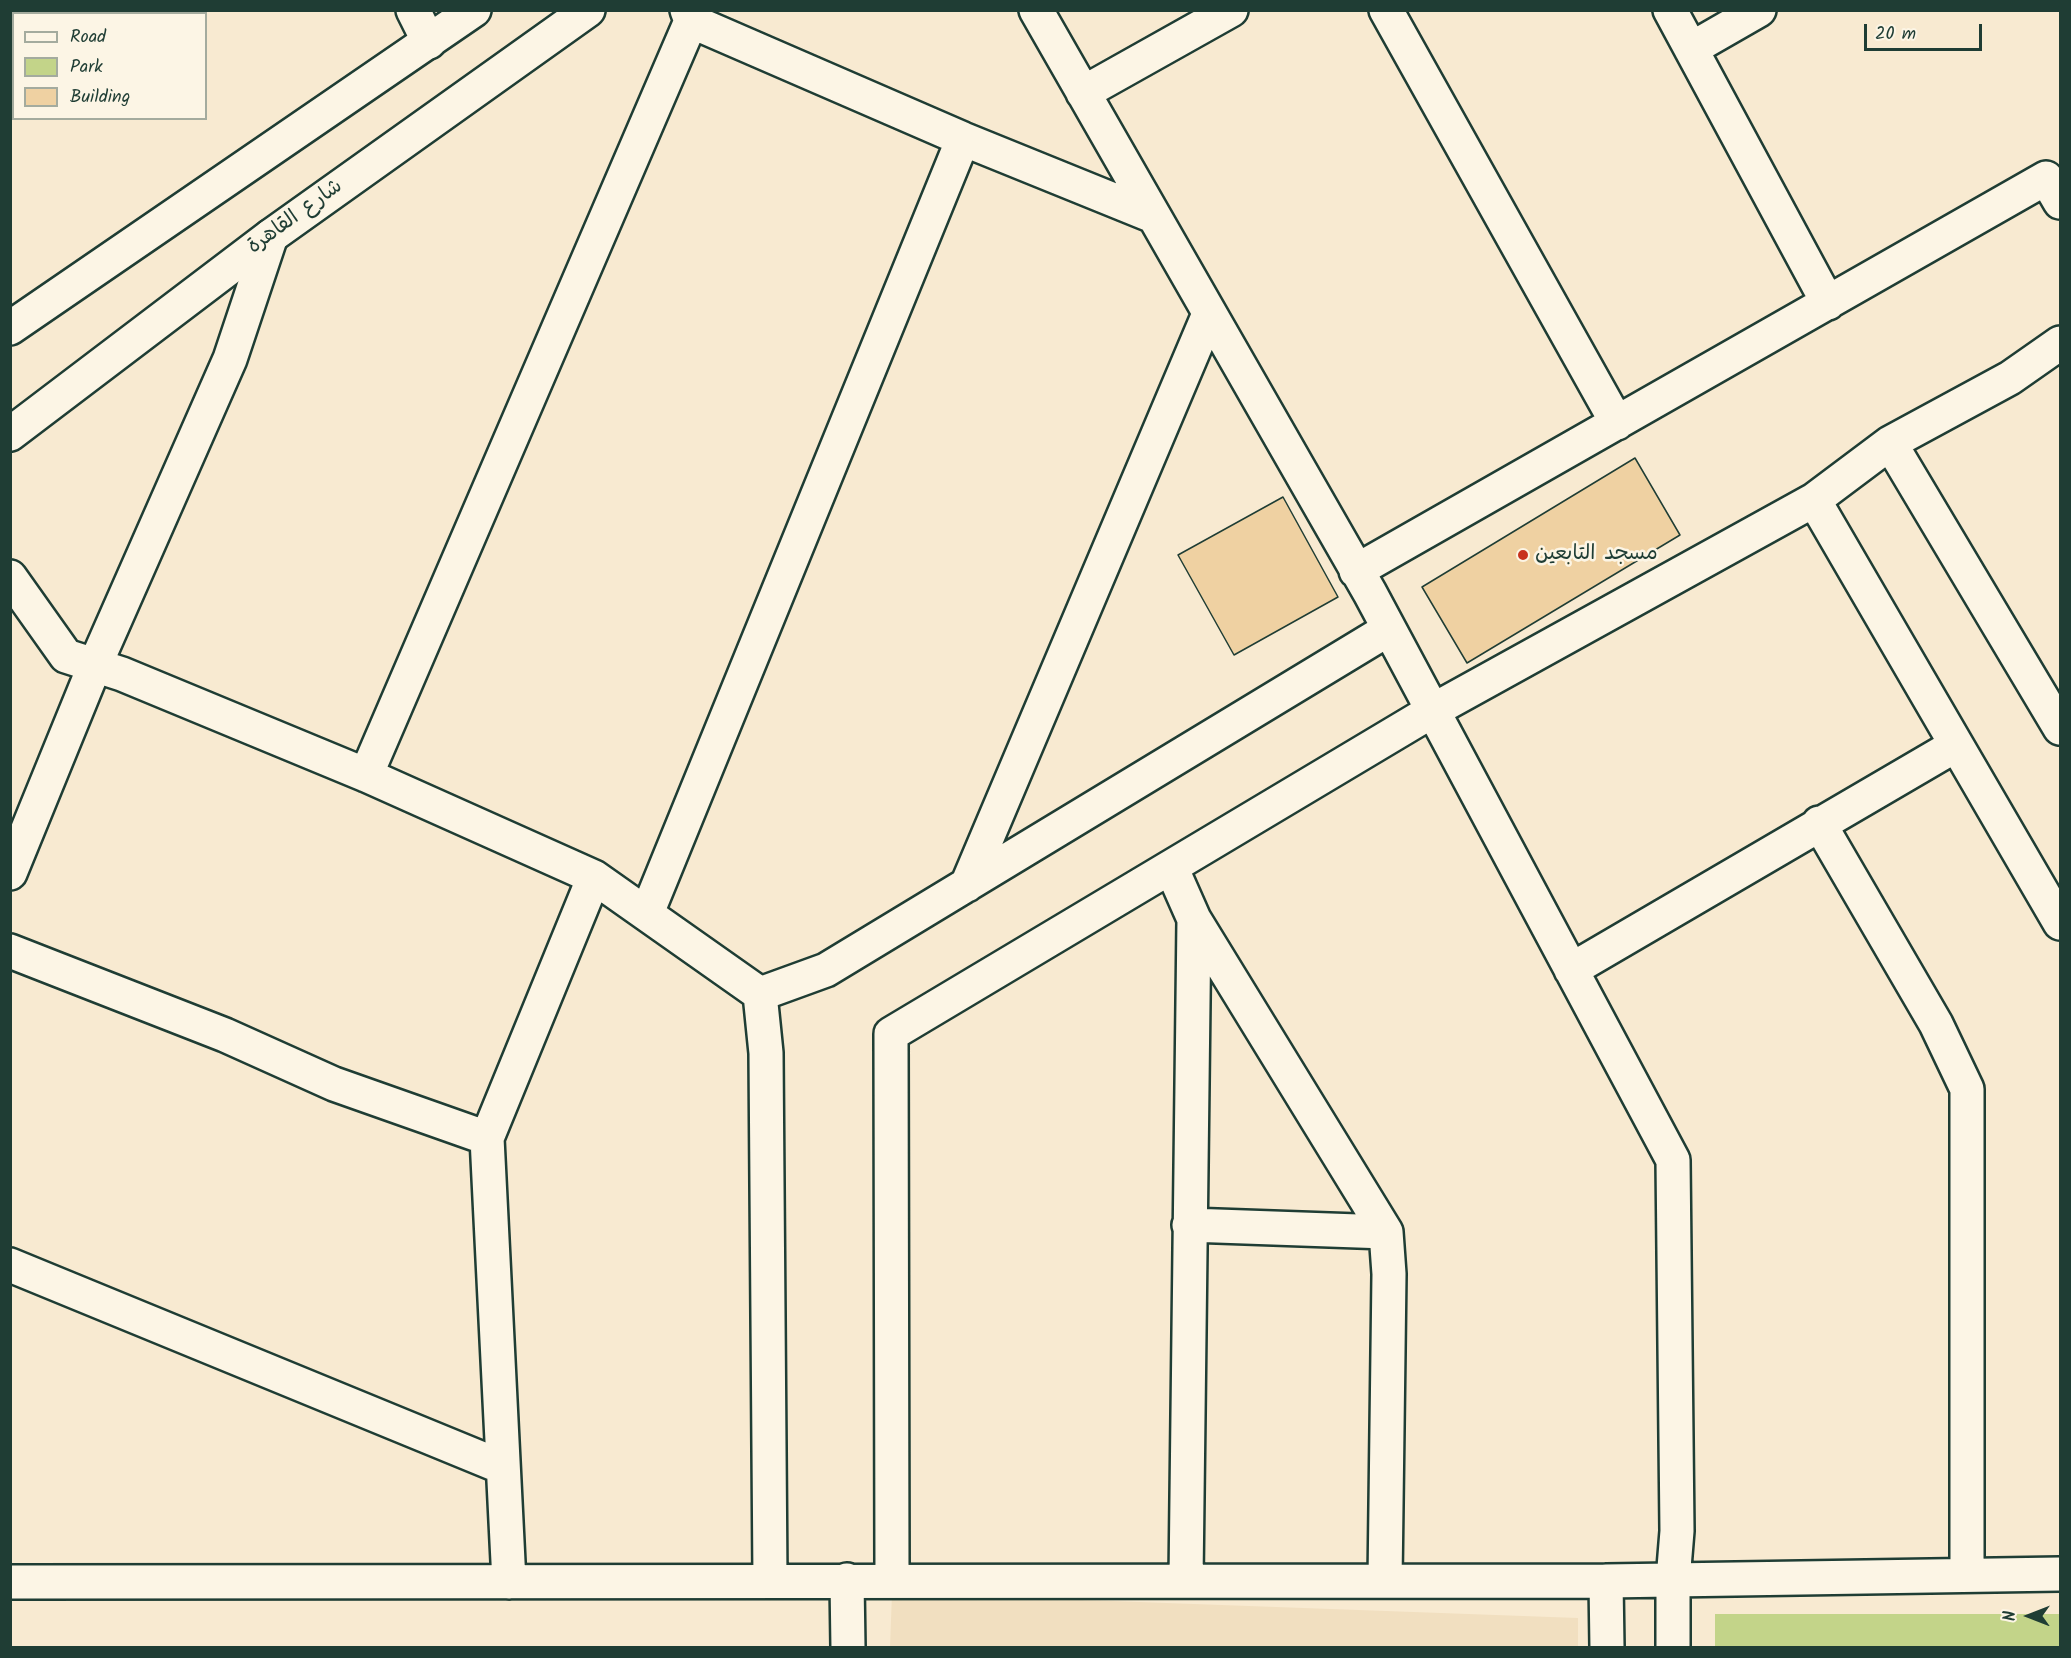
<!DOCTYPE html>
<meta charset="utf-8">
<style>
body{margin:0}
#map{position:relative;width:2071px;height:1658px;overflow:hidden;background:#f8ead1;font-family:Kalam,sans-serif}
canvas{display:block}
.frame{position:absolute;inset:0;border:12px solid #1f3d34;pointer-events:none}
.legend{position:absolute;left:12px;top:12px;width:195px;height:108px;box-sizing:border-box;background:#fcf5e5;border:2px solid #a4ab9e;margin:0;padding:8px 10px;list-style:none;font-size:18px;color:#1f3d34}
.legend li{display:flex;align-items:center;gap:12px;height:30px}
.legend b{width:30px;border:2px solid #a4ab9e}
.north{position:absolute;left:1999px;top:1586px;width:60px;height:60px;-webkit-text-stroke:4px #fcf5e5;paint-order:stroke;rotate:270deg;font-size:16px;font-weight:700;line-height:24px;text-align:center;color:#1f3d34}
.north::after{content:'';display:block;margin:auto;width:21px;height:27px;background:#1f3d34;clip-path:polygon(50% 0,100% 100%,50% 72%,0 100%)}
.scale{position:absolute;left:1864px;top:24px;width:118px;height:27px;box-sizing:border-box;border:3px solid #1f3d34;border-top:0;padding-left:8px;font-size:18px;line-height:21px;white-space:nowrap;color:#1f3d34;-webkit-text-stroke:4px #fcf5e5;paint-order:stroke}
</style>
<div id="map">
<canvas width="2071" height="1658"></canvas>
<div class="frame"></div>
<ul class="legend">
<li><b style="height:8px;background:#fcf5e5"></b>Road</li>
<li><b style="height:16px;background:#c3d489"></b>Park</li>
<li><b style="height:16px;background:#efd1a2"></b>Building</li>
</ul>
<div class="north">N</div>
<div class="scale">20 m</div>
</div>
<script>
const ctx = document.querySelector('canvas').getContext('2d');
ctx.lineJoin = 'round';
function fill(path, color) { ctx.fillStyle = color; ctx.fill(path, 'evenodd'); }
function stroke(path, color, width, dash) { ctx.strokeStyle = color; ctx.lineWidth = width; ctx.lineCap = dash ? 'butt' : 'round'; ctx.setLineDash(dash || []); ctx.stroke(path); }
function drawText(font, color, halo, rows, align = 'center') {
  ctx.font = font + ' Kalam,"Playpen Sans Arabic",sans-serif'; ctx.lineWidth = 5; ctx.setLineDash([]); ctx.textBaseline = 'middle'; ctx.strokeStyle = halo; ctx.fillStyle = color; for (const [text, x, y, turn = 0] of rows) {
    ctx.save(); ctx.translate(x, y); ctx.rotate((+turn || 0) * Math.PI / 180); ctx.textAlign = isNaN(turn) ? turn : align; if (halo) ctx.strokeText(text, 0, 0); ctx.fillText(text, 0, 0); ctx.restore();
  }
}
fill(new Path2D(`
 M892,1593l686,25v30h-688z`), '#f1dfc0');
fill(new Path2D(`
 M1715,1614h345v33h-345z`), '#c3d489');
const building = new Path2D(`
 M1635,458l45,77 -213,128 -45,-76z
 M1283,497l55,100 -104,58 -56,-100z`);
fill(building, '#efd1a2');
stroke(building, '#1f3d34', 1.5);
const minor = new Path2D(`
 M413,10l16,32
 M1036,10l334,583 303,567 4,371 -4,49v68
 M1386,10l231,413
 M1670,10l158,293
 M691,21l272,118 190,77
 M10,40l4,-6
 M1691,49l68,-39
 M1083,93l148,-83
 M1890,443l170,285
 M1814,500l76,-57 120,-65 50,-35
 M1356,571l690,-393 14,24
 M10,577l56,79 56,18 244,101 228,102 166,117 66,-24 563,-341
 M366,775l325,-754 -4,-11
 M1819,823l117,201 31,65v484
 M1171,867l23,52 -8,661
 M10,873l85,-208 135,-306 41,-123
 M967,885l242,-571
 M647,913l316,-774
 M1194,919l192,313 3,42 -4,307
 M10,951l215,84 109,49 153,54 22,444
 M1571,970l385,-225
 M760,994l6,59 4,527
 M487,1138l107,-261
 M1189,1225l197,7
 M10,1265l492,202
 M847,1580l1,68
 M892,1580l-1,-546 541,-323 382,-211 246,423
 M1606,1581l1,67
 M10,1582l1596,-1 454,-7`);
const secondary = new Path2D(`
 M10,328l464,-318
 M10,434l261,-198 317,-226`);
stroke(minor, '#1f3d34', 38);
stroke(secondary, '#1f3d34', 38);
stroke(minor, '#fcf5e5', 33);
stroke(secondary, '#fcf5e5', 33);
for (const [x, y, r, color] of [
 [1523,555,6,"#c8321e"]
]) { const dot = new Path2D(); dot.arc(x, y, r, 0, 2 * Math.PI); ctx.fillStyle = color; ctx.fill(dot); stroke(dot, '#fcf5e5', 2); }
drawText('21px', '#1f3d34', '#fcf5e5', [
 ["شارع القاهرة",296,218,-36]
]);
drawText('21px', '#1f3d34', '#fcf5e5', [
 ["مسجد التابعين",1535,555]
], 'left');
</script>
